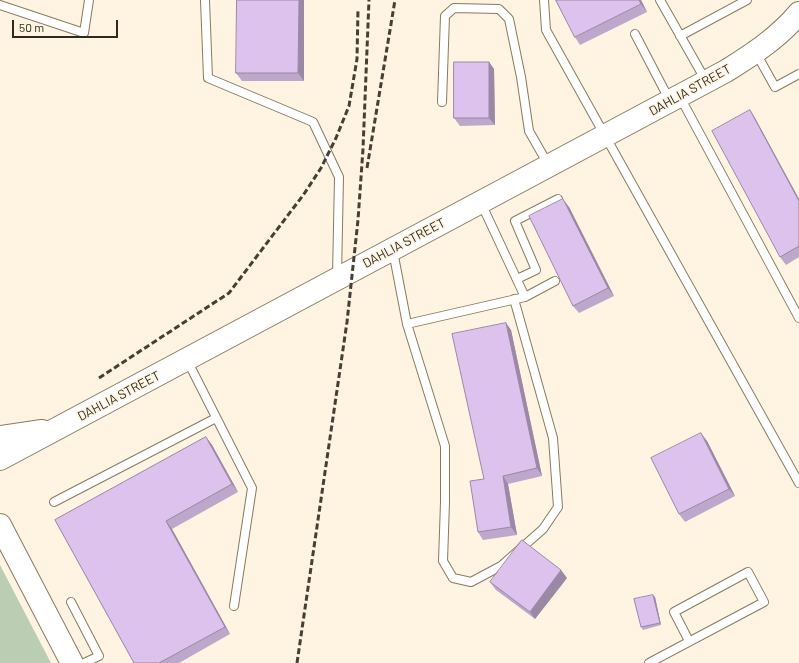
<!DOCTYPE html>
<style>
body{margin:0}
#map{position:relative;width:799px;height:663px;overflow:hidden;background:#fef4e1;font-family:Barlow,sans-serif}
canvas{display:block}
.scale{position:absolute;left:12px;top:20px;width:106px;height:18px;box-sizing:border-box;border:2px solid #302a1e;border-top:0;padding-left:5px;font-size:12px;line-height:14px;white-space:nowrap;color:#302a1e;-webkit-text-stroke:3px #fef4e1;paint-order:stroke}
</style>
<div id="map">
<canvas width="799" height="663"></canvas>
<div class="scale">50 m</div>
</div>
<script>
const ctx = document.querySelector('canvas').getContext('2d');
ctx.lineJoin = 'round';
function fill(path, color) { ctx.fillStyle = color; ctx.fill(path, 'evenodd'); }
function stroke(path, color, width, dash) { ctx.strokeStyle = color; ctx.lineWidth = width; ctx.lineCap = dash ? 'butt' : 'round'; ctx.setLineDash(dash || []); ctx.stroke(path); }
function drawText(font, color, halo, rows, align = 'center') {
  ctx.font = font + ' Barlow,sans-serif'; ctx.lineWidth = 3; ctx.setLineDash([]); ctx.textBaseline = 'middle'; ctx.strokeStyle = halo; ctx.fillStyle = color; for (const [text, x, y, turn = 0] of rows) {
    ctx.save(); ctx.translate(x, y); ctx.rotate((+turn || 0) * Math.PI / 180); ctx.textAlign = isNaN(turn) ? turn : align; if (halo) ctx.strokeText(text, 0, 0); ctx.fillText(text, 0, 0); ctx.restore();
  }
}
fill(new Path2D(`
 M0,565l51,98h-51z`), '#bbcdb2');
const lane = new Path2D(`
 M205,0l3,78 105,44 26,55 -2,99
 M544,0l2,30 253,453
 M660,0l46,81
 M0,5l84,28 5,-33
 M635,34l35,67
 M680,36l67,-36
 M756,53l19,34 24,-13
 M680,97l119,221
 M442,102l3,-86 9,-8 45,1 10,10 12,58 8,54 20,35
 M393,251l14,73 118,-27 -44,-94
 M517,279l19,-9 -21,-49 43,-22
 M525,297l30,-16
 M407,324l38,122v56l-2,59 10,17 18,4 30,-16 42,-37 15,-22 -5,-69 -39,-139
 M187,360l65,128 -18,118
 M54,502l162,-84
 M71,602l28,54 -15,7
 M649,663l115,-61 -16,-30 -74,40 15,29`);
const secondary = new Path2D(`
 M0,437l42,-6
 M0,459l726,-388c26,-16 53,-34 73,-58
 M0,525l72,138`);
stroke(lane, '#897a5e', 10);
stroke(secondary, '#897a5e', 24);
stroke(lane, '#fff', 8);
stroke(secondary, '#fff', 22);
stroke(new Path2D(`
 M367,168l28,-168
 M99,378l130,-85 75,-99 17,-26 15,-30 13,-32 8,-47 1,-50
 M297,663l50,-341 11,-102 5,-71 6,-149`), '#463f33', 3, [6, 3]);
fill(new Path2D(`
 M304,0v81h-62l-6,-8z
 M556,0h85l6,12 -67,33 -5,-8z
 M489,62l5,7 1,56 -35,1 -6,-8z
 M750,110l5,8 44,81v58l-13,8 -6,-8z
 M569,207l45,89 -35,17 -6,-7z
 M506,323l5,7 31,146 -34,8 9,51 -34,5 -5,-8z
 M206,437l6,8 26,47 -66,37 58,105 -51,29h-45l-79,-143z
 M707,441l28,55 -50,26 -6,-8z
 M567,578l-32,41 -39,-29 -6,-8z
 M655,597l6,28 -18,5 -2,-3z`), '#bda7cb');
fill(new Path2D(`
 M299,0h5v81l-6,-8z
 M639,0h2l6,12 -6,-8z
 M489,62l5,7 1,56 -6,-7z
 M750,110l5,8 44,81v2z
 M563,199l6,8 45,89 -6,-8z
 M506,323l5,7 31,146 -5,-8z
 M701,433l6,8 28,55 -6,-7z
 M206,437l6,8 26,47 -6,-8z
 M503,476l5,8 9,51 -6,-8z
 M166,521l6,8 58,105 -5,-7z
 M561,570l6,8 -32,41 -5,-7z
 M653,595l2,2 6,28 -1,-2z`), '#9a88a5');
const building = new Path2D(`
 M237,0h62l-1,73h-62z
 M556,0h83l2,4 -66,33z
 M454,62h35v56h-35z
 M750,110l49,91v45l-19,11 -68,-126z
 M563,199l45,89 -35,18 -44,-90z
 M506,323l31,145 -34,8 8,51 -33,5 -8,-51 14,-2 -32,-145z
 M701,433l28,56 -50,25 -28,-56z
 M206,437l26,47 -66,37 59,106 -66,36h-25l-79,-143z
 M522,540l39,30 -31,42 -40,-30z
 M653,595l7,28 -19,4 -7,-28z`);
fill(building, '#dcc2ec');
stroke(building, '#9a88a5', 1);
drawText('13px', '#302a1e', '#fef4e1', [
 ["DAHLIA STREET",690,90,-29],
 ["DAHLIA STREET",404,243,-28],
 ["DAHLIA STREET",119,396,-28]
]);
</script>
